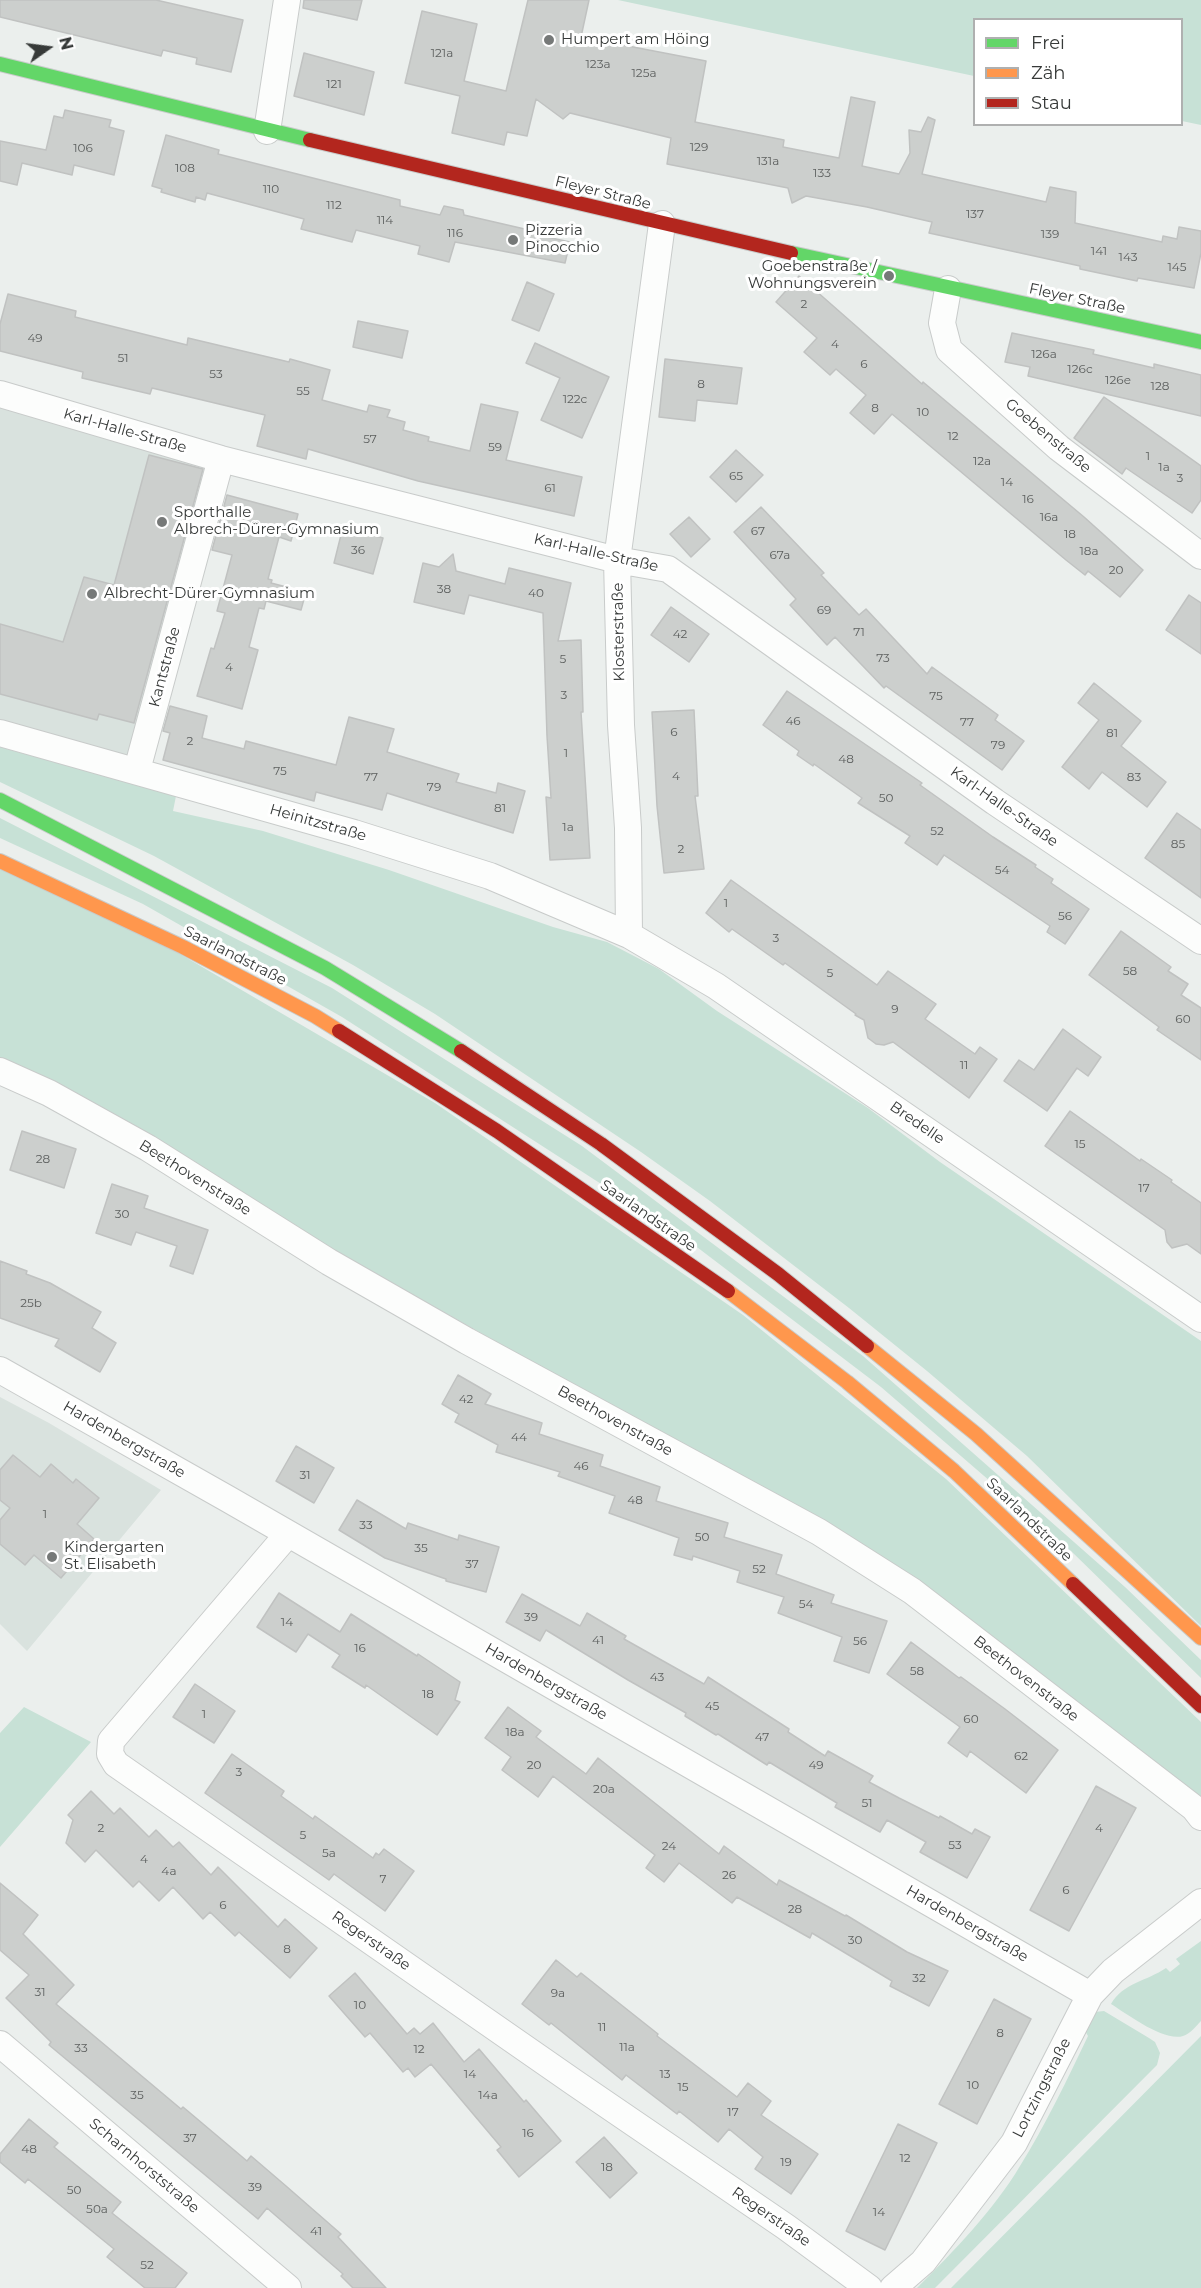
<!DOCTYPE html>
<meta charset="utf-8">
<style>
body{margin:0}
#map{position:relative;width:1201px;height:2288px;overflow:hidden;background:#ebefed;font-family:Montserrat,sans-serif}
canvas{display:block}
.legend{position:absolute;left:973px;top:18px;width:210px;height:108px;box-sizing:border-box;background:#fff;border:2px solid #afb0b0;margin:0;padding:8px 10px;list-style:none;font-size:18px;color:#373a39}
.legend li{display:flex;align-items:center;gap:12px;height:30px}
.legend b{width:30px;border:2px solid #afb0b0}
.north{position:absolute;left:18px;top:18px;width:60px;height:60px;-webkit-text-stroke:4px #fff;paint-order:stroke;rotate:76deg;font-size:16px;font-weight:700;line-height:24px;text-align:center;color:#373a39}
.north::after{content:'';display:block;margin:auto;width:21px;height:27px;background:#373a39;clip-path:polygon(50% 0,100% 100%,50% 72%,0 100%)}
</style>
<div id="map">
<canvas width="1201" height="2288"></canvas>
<ul class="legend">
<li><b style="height:8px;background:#63d668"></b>Frei</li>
<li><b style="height:8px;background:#ff974d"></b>Zäh</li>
<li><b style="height:8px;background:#b3261e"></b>Stau</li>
</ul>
<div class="north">N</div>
</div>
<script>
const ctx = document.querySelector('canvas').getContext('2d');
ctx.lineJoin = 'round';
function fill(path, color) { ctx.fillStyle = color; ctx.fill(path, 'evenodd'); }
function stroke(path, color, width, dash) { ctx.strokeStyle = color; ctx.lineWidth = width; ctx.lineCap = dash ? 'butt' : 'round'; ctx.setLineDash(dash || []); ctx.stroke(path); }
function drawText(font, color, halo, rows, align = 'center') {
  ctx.font = font + ' Montserrat,sans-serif'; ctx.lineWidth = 6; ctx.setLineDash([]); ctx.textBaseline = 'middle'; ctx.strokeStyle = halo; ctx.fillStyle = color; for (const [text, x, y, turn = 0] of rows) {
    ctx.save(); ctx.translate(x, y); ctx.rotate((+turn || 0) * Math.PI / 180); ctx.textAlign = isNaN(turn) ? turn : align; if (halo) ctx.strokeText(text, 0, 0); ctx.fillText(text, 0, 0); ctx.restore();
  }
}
fill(new Path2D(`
 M0,394l221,65 -84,311 -137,-40z
 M0,1397l49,26 112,67 -134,161 -27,-27z`), '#d9e2de');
fill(new Path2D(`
 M618,0h583v125l-19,-4v-101h-208v56z
 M0,747l176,49 -3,15 90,20 126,39 164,57 54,15 52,27 58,42 151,97 72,54 261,179v285l-174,-170 -100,-85 -78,-63 -139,-107 -69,-49 -206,-138 -82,-49 -199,-109 -154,-74z
 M0,818l332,170 250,158 281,210 262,231 76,73v18l-130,-127 -190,-164 -196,-149 -343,-221 -199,-113 -143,-66z
 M0,868l180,86 255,149 308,212 203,164 255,243v87l-377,-283 -489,-275 -183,-116 -79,-41 -73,-28z
 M24,1707l67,35 -91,105v-114z
 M1201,1941v80c-5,5 -11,13 -18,15 -19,6 -56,-22 -72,-32 12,-21 36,-23 55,-36l4,4 10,-8 -4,-5z
 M1104,2011l45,27 6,4 5,11 -3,12 -222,223h-18c37,-37 76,-77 103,-122 26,-42 47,-86 68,-130l-4,-7 11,-17z
 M1201,2036v252h-250z`), '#c7e1d6');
const building = new Path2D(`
 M0,0h156l87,20 -12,52 -35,-8 1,-6 -34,-8 -2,6 -161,-39z
 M304,0h58l-5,20 -54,-12z
 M528,0h61l-8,37 125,24 -11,61 89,18 -1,7 56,11 12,-61 24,5 -13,64 37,8 11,-21 -1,-23 12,2 7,-15 7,3 -13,54 124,28 4,-15 26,5 -1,31 87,19 1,-6 14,3 2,-12 22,4v22l-7,35 -56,-10 -1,3 -57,-12v-3l-151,-33 3,-11 -65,-15 -61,-11 -14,7 -4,-15 -121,-24 4,-26 -101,-25 -7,6 -27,-20 -9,37 -20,-4 -3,13 -52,-12 8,-37 -55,-13 17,-72 55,13 -13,57 42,10z
 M304,53l70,19 -10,43 -70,-19z
 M65,110l46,10 -2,7 15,4 -10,44 -40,-10 -2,10 -50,-12 -5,22 -17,-4v-40l46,9 8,-34 9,2z
 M166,135l53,15 -1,4 182,46v6l40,9 4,-9 19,4 1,5 78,18v3l28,6 -5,21 -110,-21 -6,20 -31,-8 2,-8 -64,-16 -4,12 -51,-13 3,-10 -97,-26 -2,7 -9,-3 -1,5 -34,-10 1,-3 -10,-3z
 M799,276l123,108 1,-2 161,135 59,53 -23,27 -32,-26 -3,4 -19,-15 -174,-146 -18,20 -24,-21 16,-18 -30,-26 -6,6 -26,-23 13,-14 -41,-36z
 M527,282l27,12 -15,37 -27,-11z
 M8,294l68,17 -1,6 112,28 1,-7 101,24 1,-3 40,11 -8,30 45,12 2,-7 21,5 -3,7 18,5 -2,8 26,7 -1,4 42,10 11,-47 37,8 -12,48 76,17 -8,39 -156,-35 -110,-32 -2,10 -49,-13 8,-31 -113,-27 -2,6 -68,-16 1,-6 -83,-21v-27z
 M358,321l50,10 -6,27 -49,-11z
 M1012,333l82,17 -1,4 61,14v-4l47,11v41l-173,-40 2,-9 -25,-5z
 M535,343l74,34 -27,61 -41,-18 19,-42 -34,-15z
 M665,359l77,9 -5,36 -40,-4 -2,21 -36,-4z
 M1104,397l97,69v34l-9,13 -66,-45 -4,6 -48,-36z
 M736,450l27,25 -27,27 -26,-25z
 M149,455l54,14 -69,254 -35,-9 -2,6 -97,-26v-70l63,18 21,-65 30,8z
 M227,495l71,19 -7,27 -12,-4 -11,42 4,1 -1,3 35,9 -5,18 -35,-9 -2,8 -5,-1 -10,39 9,3 -16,59 -45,-13 14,-48 3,1 11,-36 -8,-2 15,-56 -20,-5z
 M761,507l63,66 -3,2 38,40 7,-6 61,65 5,-7 66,48 -3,5 29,21 -22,29 -116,-84 -2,2 -49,-51 -8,8 -37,-40 6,-6 -62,-67z
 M689,517l21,22 -19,18 -21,-23z
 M343,527l40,11 -10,36 -39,-11z
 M453,554l3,17 49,13 4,-16 62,15 -13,58 23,-1 2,72h-2l9,146 -40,2 -4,-63 5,1 -4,-62 -4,-123 -74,-18 -5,19 -50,-12 9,-39 16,4z
 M1189,595l12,8v51l-35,-24z
 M671,607l38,27 -20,28 -38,-27z
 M1094,683l47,38 -20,25 45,36 -19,25 -45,-35 -13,17 -27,-22 37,-47 -21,-17z
 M787,691l135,92 -2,2 73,52 43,28 -1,2 18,12 -2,4 38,26 -24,35 -18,-12 3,-6 -106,-71 -7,10 -32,-22 5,-7 -52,-33 4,-5 -48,-34 -1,2 -16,-11 2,-4 -36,-26z
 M170,706l37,10 -5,22 42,11 2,-8 90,24 13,-48 45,12 -7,23 72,22 -3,8 40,11 2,-10 27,8 -12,42 -126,-40 -5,17 -66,-18 -2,9 -151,-41 7,-27 -7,-2z
 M694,710l4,86h-3l9,73 -40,4 -7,-67 -5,-94z
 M1177,813l24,17v68l-56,-40z
 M731,880l146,105 11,-14 48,33 -11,15 50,35 5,-7 17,12 -28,39 -76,-56 -9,3 -8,-1 -8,-6 -4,-18 -9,-5 1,-1 -71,-51 -2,2 -51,-36 -3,3 -23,-19z
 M1121,931l50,36 -3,4 20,13 -7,11 20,13v52l-44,-30 2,-3 -70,-52z
 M1063,1029l38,28 -13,19 -11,-8 -30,43 -43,-30 15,-21 15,10z
 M1070,1111l70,50 1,-2 31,21 -1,2 30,21v51l-14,-10 -15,4 -5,-6 -2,-12 -120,-84z
 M22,1131l54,18 -12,39 -54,-18z
 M112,1184l36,12 -4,12 64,22 -15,44 -23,-8 7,-20 -41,-14 -5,13 -35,-12z
 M0,1261l27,10 -1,3 24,9 51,29 -9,16 24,15 -16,29 -45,-26 4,-7 -59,-21z
 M458,1375l33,19 -6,10 57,19 -3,11 64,21 -3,11 60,21 -4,14 72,22 -4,14 58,18 -6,19 58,21 -3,8 56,18 -18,52 -35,-12 8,-24 -64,-24 6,-16 -47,-15 3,-11 -47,-15 -1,4 -18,-5 5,-17 -70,-25 6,-17 -57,-20 2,-4 -64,-20 2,-7 -43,-23 4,-8 -17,-10z
 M296,1446l38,22 -20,35 -38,-22z
 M13,1455l27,22 11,-13 22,19 3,-4 23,19 -22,26 17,15 -33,39 -27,-23 -9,10 -25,-21v-24l10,-12 -10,-8v-30z
 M357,1500l49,29 2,-6 50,17 1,-5 40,12 -13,45 -40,-11v-2l-61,-21 -46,-28z
 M279,1593l61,39 11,-18 66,42 1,-2 42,28 -5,18 5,2 -23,33 -71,-50 -1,3 -33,-21 8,-12 -32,-21 -12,18 -39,-25z
 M522,1594l58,32 7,-13 39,23 -2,3 80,45 4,-7 81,52 -1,3 37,24 3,-5 45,25 -4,6 30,16 40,20 1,-2 32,18 3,-5 15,8 -23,41 -47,-26 6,-10 -39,-22 -7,12 -45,-25 2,-4 -68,-41 -2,3 -49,-31 -2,1 -31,-19 1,-3 -58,-33 -82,-50 -6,11 -34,-19z
 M911,1642l48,36 2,-1 44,32 53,41 -32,43 -56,-42 -3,6 -19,-14 12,-16 -73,-53z
 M195,1684l40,27 -21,32 -41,-26z
 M508,1707l33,24 -5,6 50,37 12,-16 121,96 5,-8 53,39 2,-5 66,36 1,-1 61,37 41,19 -19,35 -39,-20 2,-5 -80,-48 -2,5 -73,-41 -5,6 -53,-40 -15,19 -18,-14 9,-13 -102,-79 -15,21 -36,-27 9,-13 -26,-19z
 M232,1754l52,37 -3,5 32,23 2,-3 58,42 3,-5 3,2 5,-6 30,22 -29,40 -51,-37 -5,6 -124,-87z
 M1096,1786l40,22 -67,123 -39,-21z
 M91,1791l23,23 6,-6 29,29 7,-7 17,17 6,-5 32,33 7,-8 60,60 7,-8 32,29 -27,30 -51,-46 -4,4 -25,-24 -7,7 -30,-32 -14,14 -20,-20 -6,6 -37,-37 -11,12 -19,-19 7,-23 -5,-5z
 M0,1883l38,32 -15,19 51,51 -18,19 125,105 2,-2 64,54 4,-5 35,30 55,48 -3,3 48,51h-33l-12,-12 2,-2 -76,-66 -9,11 -209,-174 2,-3 -45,-44 23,-23 -29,-25z
 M556,1960l21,17 4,-4 77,61 -1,2 80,61 11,-14 23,18 -10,14 57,39 -27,40 -36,-25 8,-12 -34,-28 -11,13 -39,-31 -2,3 -51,-39 -4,5 -71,-57 -2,2 -27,-21z
 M355,1973l52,61 7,-6 6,6 13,-11 31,39 15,-13 45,53 2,-2 35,41 -42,36 -22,-27 4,-3 -70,-83 -16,13 -7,-9 -5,4 -33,-39 -5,4 -36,-41z
 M994,1999l37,20 -54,105 -38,-20z
 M29,2119l29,24 -4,4 67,55 -9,11 75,60 -12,15h-30l-38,-31 7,-8 -86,-70 -3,4 -25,-21v-8z
 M898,2124l39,19 -52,107 -39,-19z
 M604,2137l33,36 -27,25 -34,-36z`);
fill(building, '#cccfcd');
stroke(building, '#c0c2c1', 1.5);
const street = new Path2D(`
 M267,131l20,-131
 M948,289l-6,34 7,27 110,98 142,108
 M0,394l221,65 396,101 51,9 327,233 206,139
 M0,733l354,100 136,43 139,59 87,51 485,333
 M137,770l84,-311
 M629,935l-1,-107 -7,-103 -4,-165 45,-336
 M0,1071l49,22 99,55 181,114 138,79 352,191 93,59 282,217 7,9
 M0,1370l228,129 862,496
 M288,1534l-177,207 -1,13 6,10 459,319 211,144 83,61
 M0,2044l288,244
 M893,2288l30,-26 91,-119 76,-148 23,-24 88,-69`);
const fast = new Path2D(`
 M0,64l310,76
 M791,253l410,89
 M0,800l325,168 136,83`);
const slow = new Path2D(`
 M0,861l183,86 132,69 24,15
 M728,1291l119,91 107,89 119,113
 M867,1346l109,88 225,204`);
const jam = new Path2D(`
 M310,140l481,113
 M339,1031l158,100 231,160
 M461,1051l140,93 177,130 89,72
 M1073,1584l128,122`);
stroke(street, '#c8cbca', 28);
stroke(fast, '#c8cbca', 16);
stroke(slow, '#c8cbca', 16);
stroke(jam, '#c8cbca', 16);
stroke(street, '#fcfdfc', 26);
stroke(fast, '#63d668', 14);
stroke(slow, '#ff974d', 14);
stroke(jam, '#b3261e', 14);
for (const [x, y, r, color] of [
 [549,40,6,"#767978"],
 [513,240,6,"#767978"],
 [889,276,6,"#767978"],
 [162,522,6,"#767978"],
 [92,594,6,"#767978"],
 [52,1557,6,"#767978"]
]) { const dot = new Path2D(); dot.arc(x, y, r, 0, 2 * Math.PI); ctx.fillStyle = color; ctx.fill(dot); stroke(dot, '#fff', 2); }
drawText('12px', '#5c5f5e', null, [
 ["121a",442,53],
 ["123a",598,64],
 ["125a",644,73],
 ["121",334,84],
 ["129",699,147],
 ["106",83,148],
 ["131a",768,161],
 ["108",185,168],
 ["133",822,173],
 ["110",271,189],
 ["112",334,205],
 ["137",975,214],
 ["114",385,220],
 ["116",455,233],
 ["139",1050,234],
 ["141",1099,251],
 ["143",1128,257],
 ["145",1177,267],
 ["2",804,304],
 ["49",35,338],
 ["4",835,344],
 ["126a",1044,354],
 ["51",123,358],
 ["6",864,364],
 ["126c",1080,369],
 ["53",216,374],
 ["126e",1118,380],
 ["8",701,384],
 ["128",1160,386],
 ["55",303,391],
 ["122c",575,399],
 ["8",875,408],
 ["10",923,412],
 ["12",953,436],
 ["57",370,439],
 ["59",495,447],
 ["1",1148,456],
 ["12a",982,461],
 ["1a",1164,467],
 ["65",736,476],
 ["3",1180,478],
 ["14",1007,482],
 ["61",550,488],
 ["16",1028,499],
 ["16a",1049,517],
 ["67",758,531],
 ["18",1070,534],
 ["36",358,550],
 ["18a",1089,551],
 ["67a",780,555],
 ["20",1116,570],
 ["38",444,589],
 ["40",536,593],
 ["69",824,610],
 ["71",859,632],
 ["42",680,634],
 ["73",883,658],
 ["5",563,659],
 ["4",229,667],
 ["3",564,695],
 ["75",936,696],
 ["46",793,721],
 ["77",967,722],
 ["6",674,732],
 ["81",1112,733],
 ["2",190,741],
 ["79",998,745],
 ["1",566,753],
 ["48",846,759],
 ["75",280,771],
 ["4",676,776],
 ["77",371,777],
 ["83",1134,777],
 ["79",434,787],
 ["50",886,798],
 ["81",500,808],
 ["1a",568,827],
 ["52",937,831],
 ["85",1178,844],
 ["2",681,849],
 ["54",1002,870],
 ["1",726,903],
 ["56",1065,916],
 ["3",776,938],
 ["58",1130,971],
 ["5",830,973],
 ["9",895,1009],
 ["60",1183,1019],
 ["11",964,1065],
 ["15",1080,1144],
 ["28",43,1159],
 ["17",1144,1188],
 ["30",122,1214],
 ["25b",31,1303],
 ["42",466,1399],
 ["44",519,1437],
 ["46",581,1466],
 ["31",305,1475],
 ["48",635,1500],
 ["1",45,1514],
 ["33",366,1525],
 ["50",702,1537],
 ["35",421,1548],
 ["37",472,1564],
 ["52",759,1569],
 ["54",806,1604],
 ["39",531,1617],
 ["14",287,1622],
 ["41",598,1640],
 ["56",860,1641],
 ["16",360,1648],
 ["58",917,1671],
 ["43",657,1677],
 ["18",428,1694],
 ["45",712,1706],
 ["1",204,1714],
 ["60",971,1719],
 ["18a",515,1732],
 ["47",762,1737],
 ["62",1021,1756],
 ["20",534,1765],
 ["49",816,1765],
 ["3",239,1772],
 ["20a",604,1789],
 ["51",867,1803],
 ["2",101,1828],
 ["4",1099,1828],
 ["5",303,1835],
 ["53",955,1845],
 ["24",669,1846],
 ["5a",329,1853],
 ["4",144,1859],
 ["4a",169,1871],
 ["26",729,1875],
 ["7",383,1879],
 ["6",1066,1890],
 ["6",223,1905],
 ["28",795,1909],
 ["30",855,1940],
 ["8",287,1949],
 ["32",919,1978],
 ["31",40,1992],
 ["9a",558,1993],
 ["10",360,2005],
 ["11",602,2027],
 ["8",1000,2033],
 ["11a",627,2047],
 ["33",81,2048],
 ["12",419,2049],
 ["14",470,2074],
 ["13",665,2074],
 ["10",973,2085],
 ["15",683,2087],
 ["35",137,2095],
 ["14a",488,2095],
 ["17",733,2112],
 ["16",528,2133],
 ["37",190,2138],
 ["48",29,2149],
 ["12",905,2158],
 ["19",786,2162],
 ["18",607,2167],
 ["39",255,2187],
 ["50",74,2190],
 ["50a",97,2209],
 ["14",879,2212],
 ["41",316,2231],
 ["52",147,2265]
]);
drawText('15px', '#373a39', '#fff', [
 ["Humpert am Höing",561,40],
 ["Pizzeria",525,231],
 ["Pinocchio",525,248],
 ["Goebenstraße /",877,267,"right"],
 ["Wohnungsverein",877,284,"right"],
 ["Sporthalle",174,513],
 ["Albrech-Dürer-Gymnasium",174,530],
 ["Albrecht-Dürer-Gymnasium",104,594],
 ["Kindergarten",64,1548],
 ["St. Elisabeth",64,1565]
], 'left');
drawText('15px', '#373a39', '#fff', [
 ["Fleyer Straße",603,193,14],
 ["Fleyer Straße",1077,299,12],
 ["Karl-Halle-Straße",125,431,16],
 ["Goebenstraße",1048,436,40],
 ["Karl-Halle-Straße",596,553,13],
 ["Klosterstraße",619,632,-91],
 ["Kantstraße",165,667,-75],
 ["Karl-Halle-Straße",1004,807,35],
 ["Heinitzstraße",318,823,16],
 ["Saarlandstraße",235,956,27],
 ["Bredelle",917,1123,35],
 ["Beethovenstraße",195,1178,32],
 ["Saarlandstraße",648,1216,35],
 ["Beethovenstraße",615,1421,29],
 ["Hardenbergstraße",124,1440,30],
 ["Saarlandstraße",1029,1520,44],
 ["Beethovenstraße",1026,1679,38],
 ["Hardenbergstraße",546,1682,30],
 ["Hardenbergstraße",967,1924,30],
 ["Regerstraße",371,1941,35],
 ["Lortzingstraße",1042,2088,-63],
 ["Scharnhorststraße",144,2166,40],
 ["Regerstraße",771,2217,35]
]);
</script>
